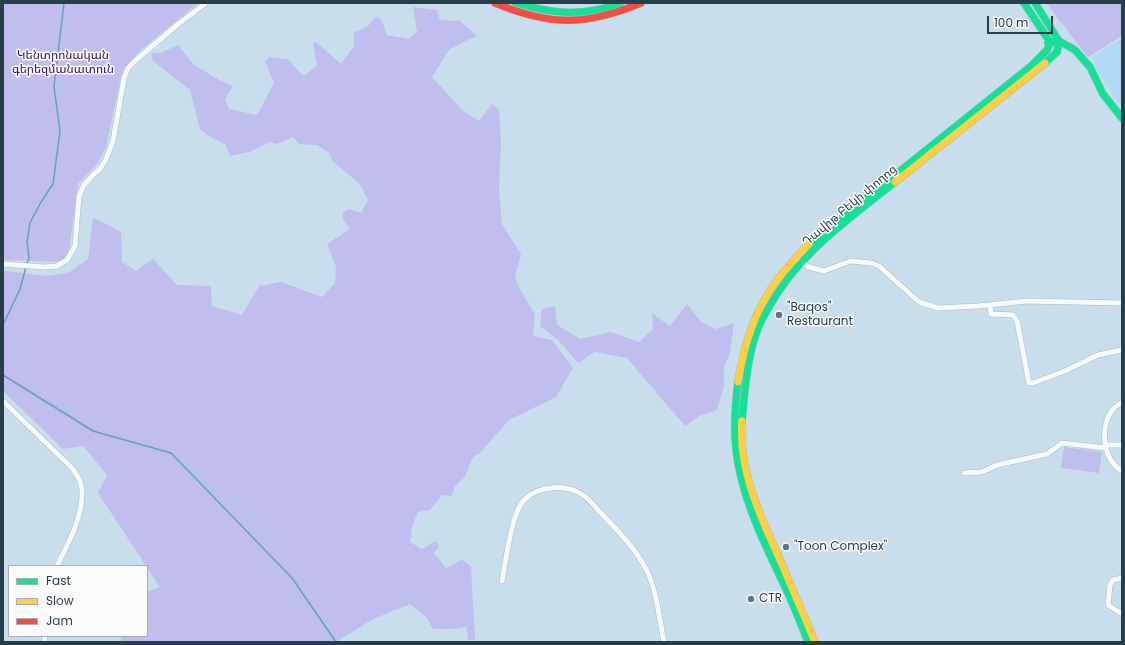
<!DOCTYPE html>
<meta charset="utf-8">
<style>
body{margin:0}
#map{position:relative;width:1125px;height:645px;overflow:hidden;background:#c8deec;font-family:Poppins,sans-serif}
canvas{display:block}
.frame{position:absolute;inset:0;border:4px solid #293e4b;pointer-events:none}
.legend{position:absolute;left:8px;top:565px;width:140px;height:72px;box-sizing:border-box;background:#fbfbfb;border:1px solid #a7afb5;margin:0;padding:5px 7px;list-style:none;font-size:12px;color:#293e4b}
.legend li{display:flex;align-items:center;gap:8px;height:20px}
.legend b{width:20px;border:1px solid #a7afb5}
.scale{position:absolute;left:987px;top:16px;width:66px;height:18px;box-sizing:border-box;border:2px solid #293e4b;border-top:0;padding-left:5px;font-size:12px;line-height:14px;white-space:nowrap;color:#293e4b;-webkit-text-stroke:3px #fbfbfb;paint-order:stroke}
</style>
<div id="map">
<canvas width="1125" height="645"></canvas>
<div class="frame"></div>
<ul class="legend">
<li><b style="height:5px;background:#16e098"></b>Fast</li>
<li><b style="height:5px;background:#ffcf43"></b>Slow</li>
<li><b style="height:5px;background:#f24e42"></b>Jam</li>
</ul>
<div class="scale">100 m</div>
</div>
<script>
const ctx = document.querySelector('canvas').getContext('2d');
ctx.lineJoin = 'round';
function fill(path, color) { ctx.fillStyle = color; ctx.fill(path, 'evenodd'); }
function stroke(path, color, width, dash) { ctx.strokeStyle = color; ctx.lineWidth = width; ctx.lineCap = dash ? 'butt' : 'round'; ctx.setLineDash(dash || []); ctx.stroke(path); }
function drawText(font, color, halo, rows, align = 'center') {
  ctx.font = font + ' Poppins,"Noto Sans Armenian",sans-serif'; ctx.lineWidth = 3; ctx.setLineDash([]); ctx.textBaseline = 'middle'; ctx.strokeStyle = halo; ctx.fillStyle = color; for (const [text, x, y, turn = 0] of rows) {
    ctx.save(); ctx.translate(x, y); ctx.rotate((+turn || 0) * Math.PI / 180); ctx.textAlign = isNaN(turn) ? turn : align; if (halo) ctx.strokeText(text, 0, 0); ctx.fillText(text, 0, 0); ctx.restore();
  }
}
fill(new Path2D(`
 M1122,38v70l-28,-43 -1,-9z`), '#b1dbf5');
fill(new Path2D(`
 M3,3h195l-57,47 -12,13 -8,13 -15,71 -10,19 -18,18 -8,60 -2,9 -6,9 -59,-2z
 M1046,3h76v33l-34,21z
 M413,7l24,3 3,10 20,1 17,15 -14,6 -14,8 -17,27 30,33 17,11 13,-17 7,6 2,34 -2,45 3,35 19,30 -6,23 6,14 14,23 -2,22 19,4 21,28 -17,29 -47,23 -29,33 -7,4 -9,21 -9,8 -3,10 -10,-1 -12,15 -12,2 -6,14 -2,16 12,7 14,-8 3,6 -5,6 12,15 16,-8 9,6 4,74h-7l-1,-13 -15,2h-19l-7,-12 -16,-13 -37,15 -37,23h-214l-2,-6h27v-11h2l-2,-8v-25l13,-5 -62,-94 9,-18 -24,-29 -20,3 -60,-58v-119l4,-1 39,5 22,-3 20,-14 5,-42 28,15 1,30 14,9 17,-12 24,26 34,1 1,20 30,9 17,-29 22,-4 41,15 13,-14 1,-16 -9,-23 23,-15 -7,-9v-8l6,-3 12,4 7,-13 -9,-17 -27,-22 -3,-8 -12,-8 -18,-1 -6,-7 -16,7 -7,-2 -21,10 -19,4 -4,-11 -19,-10 -7,-6 -10,-39 -37,-29 -2,-8h10l17,-8 15,19 28,17 12,5 -8,13 4,10 28,6 17,-32 -9,-22 5,-4 18,2 15,17 14,-10 -4,-23 3,-1 25,22 13,-18v-13l14,-7 8,-10 6,5 5,14 22,4 8,-7z
 M687,304l14,18 15,7 18,-6 -4,30 -6,14v19l-7,24 -18,6 -14,10 -58,-68 -32,-6 -17,11 -20,-23 -18,-14 2,-17 13,-3 2,19 23,14 31,-7 28,10 14,-13 -1,-16 18,13z
 M1064,447l38,5 -3,21 -38,-5z`), '#c0beed');
stroke(new Path2D(`
 M27,264l2,-6 -2,-16 3,-19 11,-21 12,-18 7,-53 -6,-44 10,-84
 M3,325l17,-36 6,-22
 M3,375l90,56 78,22 121,125 44,64`), '#61a0c4', 1.5);
const street = new Path2D(`
 M800,262l9,5 15,4 27,-10 20,2 8,3 40,36 19,6 40,-2 49,-5 95,2
 M3,264l42,3 12,-1 10,-6 8,-14 4,-50 5,-11 10,-11 6,-5 6,-10 7,-18 11,-63 4,-10 8,-8 41,-35 29,-22
 M990,305l1,9 22,1 4,6 12,62h4l32,-12 33,-16 24,-5
 M3,401l69,67c5,7 10,14 10,23 1,26 -14,53 -25,75
 M1122,402c-2,2 -6,4 -8,6 -15,17 -12,51 8,63
 M1105,445h17
 M964,473l18,-1 15,-7 50,-11 15,-11 44,5
 M1122,578l-9,2 -3,5 -2,20 14,9
 M502,581c4,-20 9,-67 22,-81 15,-15 43,-16 59,-5 6,4 11,10 15,15 17,18 37,37 48,59 11,21 13,50 18,73
 M44,636l1,6`);
const fast = new Path2D(`
 M516,3c37,11 67,14 104,0
 M1035,3l24,38 -2,11 -12,11
 M1048,43l11,-2 16,9 15,17 13,27 19,24
 M809,244l222,-178 16,-16 2,-4 -1,-7 -24,-36
 M738,382c-4,30 -5,62 2,91 9,41 28,78 46,116 8,17 15,35 22,53
 M742,421c3,-31 5,-66 17,-95 3,-7 7,-13 10,-19 30,-54 79,-87 126,-125`);
const slow = new Path2D(`
 M895,182l150,-119
 M738,382c5,-31 15,-66 33,-93 11,-17 25,-31 38,-45
 M742,421c-4,48 17,92 36,134 12,29 25,58 37,87`);
const jam = new Path2D(`
 M495,3c55,23 91,23 146,0`);
stroke(street, '#a6bac7', 6);
stroke(fast, '#a6bac7', 8);
stroke(slow, '#a6bac7', 8);
stroke(jam, '#a6bac7', 8);
stroke(street, '#f7fafc', 5);
stroke(fast, '#16e098', 7);
stroke(slow, '#ffcf43', 7);
stroke(jam, '#f24e42', 7);
for (const [x, y, r, color] of [
 [779,315,4,"#617683"],
 [786,547,4,"#617683"],
 [751,599,4,"#617683"]
]) { const dot = new Path2D(); dot.arc(x, y, r, 0, 2 * Math.PI); ctx.fillStyle = color; ctx.fill(dot); stroke(dot, '#fbfbfb', 1.5); }
drawText('12px', '#33115f', '#fbfbfb', [
 ["Կենտրոնական",63,56],
 ["գերեզմանատուն",63,70]
]);
drawText('12px', '#293e4b', '#fbfbfb', [
 ["Դավիթ Բեկի փողոց",850,206,-40]
]);
drawText('12px', '#293e4b', '#fbfbfb', [
 ["\"Baqos\"",787,308],
 ["Restaurant",787,322],
 ["\"Toon Complex\"",794,547],
 ["CTR",759,599]
], 'left');
</script>
